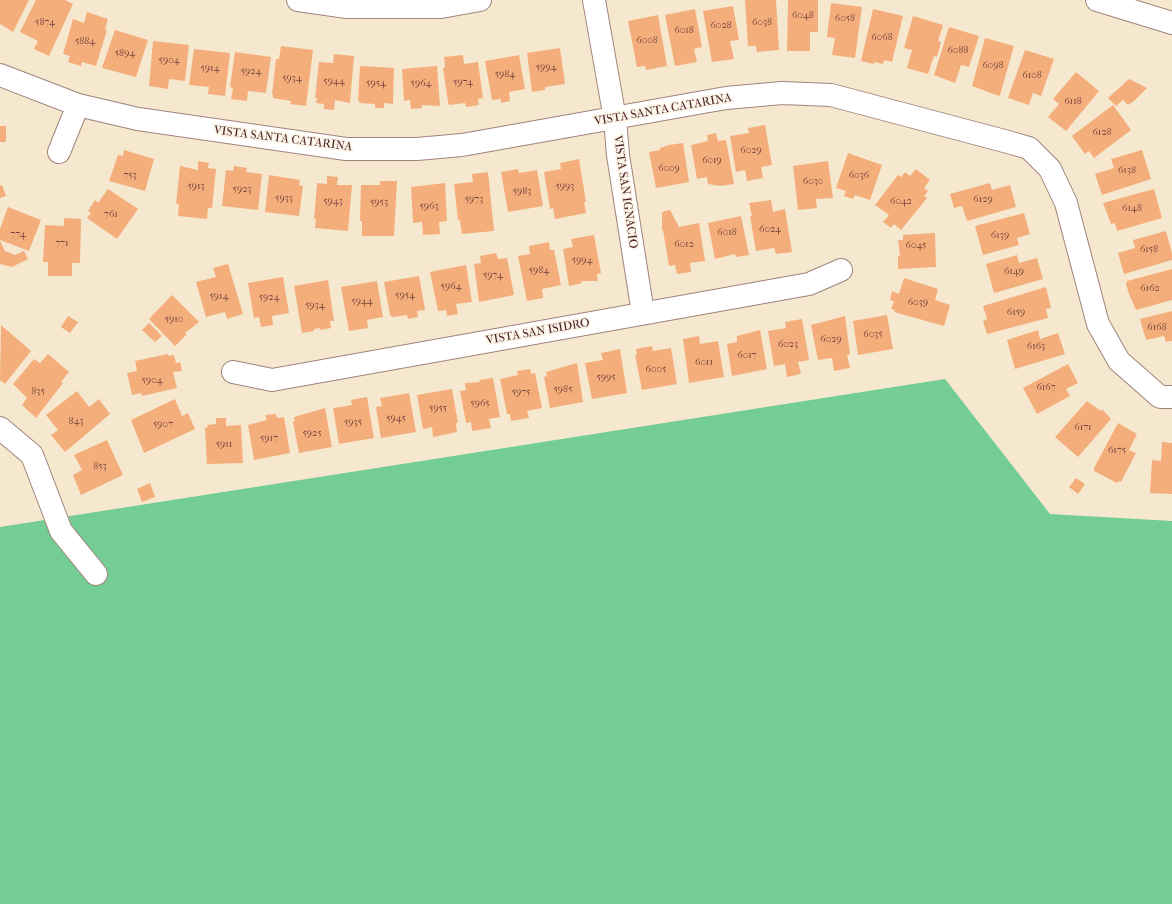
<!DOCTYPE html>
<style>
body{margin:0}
canvas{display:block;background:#f6e8cf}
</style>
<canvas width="1172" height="904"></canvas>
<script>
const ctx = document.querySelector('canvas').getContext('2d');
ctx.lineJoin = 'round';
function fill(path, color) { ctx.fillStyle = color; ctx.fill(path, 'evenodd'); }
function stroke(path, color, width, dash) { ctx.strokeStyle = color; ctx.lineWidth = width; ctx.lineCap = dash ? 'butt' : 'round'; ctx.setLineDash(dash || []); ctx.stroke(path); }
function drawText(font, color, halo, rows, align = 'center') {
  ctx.font = font + ' "IM FELL French Canon",serif'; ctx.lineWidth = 3.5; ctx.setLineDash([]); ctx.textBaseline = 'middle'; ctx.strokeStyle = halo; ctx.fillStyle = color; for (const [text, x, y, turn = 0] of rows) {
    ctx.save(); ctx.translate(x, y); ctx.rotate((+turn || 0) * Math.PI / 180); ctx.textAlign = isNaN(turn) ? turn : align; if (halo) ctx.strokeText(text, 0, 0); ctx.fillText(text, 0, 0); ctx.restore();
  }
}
fill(new Path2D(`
 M945,379l105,135 122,7v383h-1172v-377z`), '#74cd94');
fill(new Path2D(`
 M0,0h29l-16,32 -13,-8z
 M36,0h29l8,4 -24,52 -15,-7 4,-8 -18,-9z
 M745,0h31l3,50 -22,2 -1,-6h-8z
 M788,0h30v32h-8v19h-23z
 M831,3l31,4 -7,51 -23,-3 3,-17 -8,-1z
 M733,6l6,34 -9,1 4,18 -22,3 -9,-51z
 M695,9l7,38 -8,2 3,13 -22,4 -10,-51z
 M873,9l30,7 -11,46 -8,-2 -1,4 -9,-2v2l-13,-3z
 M87,12l21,7 -3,10 2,1 -11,36 -14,-4 -1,4 -13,-4 2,-6 -7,-2 10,-35 11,4z
 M658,15l9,51 -21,4 -1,-4 -8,1 -9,-46z
 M913,16l30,9 -5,16 3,1 -4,15 -3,-1 -6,18 -21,-6 5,-18 -8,-2z
 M949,27l30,9 -10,31 -8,-2 -6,18 -21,-8z
 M115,30l33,10 -12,37 -34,-9z
 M985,38l29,8 -14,49 -1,1 -27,-10z
 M153,41l36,4 -4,36 -16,-2 -1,10 -19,-3z
 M281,46l32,4 -7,56 -16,-2 1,-3 -18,-3v-3h-1l4,-36h3z
 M560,48l5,36 -20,3v3l-13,2 -5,-39z
 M194,49l36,4 -5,43 -17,-2 1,-7 -20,-2z
 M1025,50l29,9 -13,37 -8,-3 -4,12 -21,-7z
 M235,52l36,5 -5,36 -18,-2 -1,10 -16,-2 2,-11 -3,-1z
 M334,54l20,2 -4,47 -15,-3 -1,10 -10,-1v-5l-8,-1 1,-5h-2l4,-36 14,1z
 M463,55l1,9 14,-2 5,36 -5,1 1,6 -13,2 -1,-4 -16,2 -1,-3 -5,-34 2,-1 -1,-10z
 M519,55l6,34 -16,3 1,9 -9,2v-4l-9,1 -7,-39z
 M360,66l34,2 -1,36 -9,-1v5h-9v-4l-15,-1 -2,-3z
 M437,66l3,40 -18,-1v3l-11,1 -1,-9 -6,1 -2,-32z
 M1076,72l23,19 -33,40 -18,-14 11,-13 -6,-5z
 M1129,79l18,9 -13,13 -6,4 -5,-5 -7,6 -8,-8z
 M1113,105l18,25 -37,28 -5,-7 -4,3 -13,-18z
 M765,125l7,40 -11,2 2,11 -16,3 -2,-11 -9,2 -6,-36 19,-3 -1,-5z
 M0,126h6v16h-6z
 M716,133l2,8 8,-1 8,44 -14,2 -12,-2 -1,-7 -10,2 -6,-34 17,-4 -1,-6z
 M683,143l6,39 -33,6 -7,-36 11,-2v-2l9,-3z
 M124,150l30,9 -9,32 -36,-10 9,-26 5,1z
 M1142,150l9,29 -49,16 -7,-21 19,-6 -3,-9z
 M848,153l34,12 -12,35 -15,-5 -2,4 -9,-3 2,-5 -10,-3z
 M579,159l7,43h-2l2,11 -31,6 -2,-11 -3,1 -6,-37 17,-3 -1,-6z
 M198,161l11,2 -1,5 8,1 -4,39h-4l-1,11 -29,-3 1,-12h-3l4,-38 18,4z
 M828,161l5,37 -17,1 1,9 -19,2 -5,-44z
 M234,166l13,2 -1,4 16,2 -4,36 -36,-4 4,-36 7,1z
 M518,169l1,4 18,-3 6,36 -35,6 -7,-40z
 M916,169l14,11 -6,8 4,3 -4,5 3,2 -26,32 -7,-6 -3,4 -8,-6 6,-7 -14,-10 23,-30 3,2 4,-5 5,4z
 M488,172l6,59 -32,3 -2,-14h-2l-4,-36 19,-2 -1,-8z
 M269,175l31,5 -1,5 4,1 -4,30 -34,-4z
 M327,176l11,1 -1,8h15l-4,46 -33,-3 1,-9h-2l3,-36 10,1z
 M380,181h17l-3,55h-32v-15h-2l1,-36h19z
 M445,183l2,38 -8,1 1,12 -17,1 -1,-13 -9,1 -2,-36z
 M990,183l2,7 18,-5 6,22 -49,14 -5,-15 -8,2 -4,-14z
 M2,185l4,11 -6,2v-12z
 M108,189l30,20 -21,30 -30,-21 4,-5 -3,-2 7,-11 3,3z
 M1154,189l8,29 -45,13 -2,-8 -4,1 -8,-21z
 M771,200l2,12 12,-3 7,43 -16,2 -2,-6 -18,3 -6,-35h2l-3,-13z
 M8,207l33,13 -12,31 -29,-11v-11z
 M670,210l9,17 20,-4 6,38 -15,2 1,9 -14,2 -2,-9 -6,1 -6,-36h-1v-18z
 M1024,213l6,21 -13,4 2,7 -36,10 -8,-29z
 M741,216l8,39 -13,2 -1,-3 -20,5 -7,-36z
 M64,218l17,1 -1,44h-8v13h-24v-14h-5l2,-37 19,1z
 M1166,231l6,22v7l-48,14 -6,-21 17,-5 -2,-8z
 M935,233l1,34 -38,2v-13h2l-2,-16h5v-5z
 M594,235l7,38 -4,1 1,7h-17l1,2 -13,3 -6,-37 10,-2 -2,-8z
 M0,241l5,10 10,4 9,-4 4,8 -16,8 -12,-3z
 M549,242l1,8h4l7,35 -19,4 1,9 -16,3 -9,-45 12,-2 -1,-8z
 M496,253l2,6 9,-1 7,37 -35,7 -5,-38 7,-1 -1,-7z
 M1017,255l2,8 18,-5 6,21 -49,14 -8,-29z
 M228,264l15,50 -16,5 -2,-7 -19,5 -10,-35 20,-5 -3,-9z
 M466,265l6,37 -16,2 2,10 -11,2 -1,-6 -8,1 -8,-39z
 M1172,269v31l-36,10 -7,-16 -3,-10 1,-3z
 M419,276l6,34 -8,1 1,6 -10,2 -1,-4 -15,2 -2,-2 -6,-33z
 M283,277l6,36 -17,3 1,9 -12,2 -2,-10 -5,1 -6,-35z
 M904,278l34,11 -3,11 15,5 -6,21 -50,-14 1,-2 -4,-1 3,-8 -4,-1 2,-9 7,3z
 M328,280l6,41h-4l1,7 -11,2v-2l-6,1v2l-12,2 -8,-47z
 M377,281l6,36 -16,3 1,8 -19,3 -8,-44z
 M1046,287l5,21 -5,1 2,9 -61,16 -4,-13 4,-2 -4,-13z
 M172,295l27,27 -14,11 2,1 -12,12 -26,-27z
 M1172,311v30l-6,1 -2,-6 -18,4 -6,-21z
 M887,315l6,34 -35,6 -5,-34z
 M68,316l10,6 -8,11 -9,-6z
 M845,316l5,38 -3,1 3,13 -16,3 -2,-13 -14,2 -7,-35z
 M802,319l7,41 -11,2 3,12 -14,3 -2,-13 -11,2 -6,-35 18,-3 -1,-6z
 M149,323l13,13 -7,6 -13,-12z
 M1,325l30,26 -26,33 -5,-4z
 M760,330l7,39 -35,7 -5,-32 10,-2v-6z
 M1038,330l2,9 18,-6 7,21 -50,15 -8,-29z
 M699,336l1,8 18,-3 6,36 -35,6 -6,-44z
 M652,346l1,5 18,-3 6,36 -35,6 -7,-35h2l-1,-6z
 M620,349l7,44 -35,6 -7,-36 18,-3 -2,-7z
 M48,354l21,18 -8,10 2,1 -27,35 -14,-13 5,-7 -14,-14 21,-25 6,4z
 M168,354l1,2 5,-1 2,8 4,-1 2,9 -9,1 4,16 -35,8 -1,-3 -9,2 -5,-22 10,-2 -2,-10z
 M577,363l6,39 -33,6 -6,-31 3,-1 -1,-4z
 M1068,364l10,19 -12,6 4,7 -33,18 -14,-26z
 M530,369l1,5 4,-1 7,35 -15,3 2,7 -18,3 -1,-7h-3l-7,-35 18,-4 -1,-4z
 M493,378l7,39 -11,2 2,9 -19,3 -1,-9 -5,1 -6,-32 6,-1 -1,-7 15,-1 -1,-2z
 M452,389l6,34h-2l1,9 -24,5 -1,-10 -9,2 -6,-34z
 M77,391l12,16 10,-8 11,15 -45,38 -14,-17 7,-5 -12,-15z
 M409,393l7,39 -35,6 -5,-31 6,-1 -2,-8z
 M367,397l7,41 -35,6 -6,-36 19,-3 -1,-5z
 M175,399l7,17 6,-3 7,16 -51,24 -13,-33z
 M1087,401l14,10 1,-2 9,10 -33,38 -23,-20z
 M325,408l7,39 -33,6 -6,-31 2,-1 -1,-4z
 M276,414l1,4 7,-1 6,36 -36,7 -6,-35 19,-5 -2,-5z
 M216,418h10v8l15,-1 2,38 -36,1 -2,-36 3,-1 -1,-2 9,-1z
 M1118,423l19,11 -8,16 7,3 -15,29 -2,-1 -2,2 -23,-12v-3z
 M107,440l16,35 -42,20 -8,-20 9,-5 -8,-15z
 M1162,442l10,1v51l-22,-1 2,-33 9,1z
 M1076,478l9,6 -7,10 -9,-7z
 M150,483l5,14 -13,5 -5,-13z`), '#f4ae7b');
const minor = new Path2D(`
 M594,0l21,119 3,36 25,158
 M0,75l78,30 60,14 208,30h71l45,-4 264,-47 56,-5 49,2 177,47 21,6 21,21 16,34 32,121 21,37 41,36h12
 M59,152l19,-47
 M233,372l39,8 537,-96 32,-14
 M0,428l32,27 29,76 35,43`);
const tertiary = new Path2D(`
 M298,0l49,7h94l39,-7
 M1097,0l75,23`);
stroke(minor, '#a0847d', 24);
stroke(tertiary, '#a0847d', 24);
stroke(minor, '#fff', 22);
stroke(tertiary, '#fff', 22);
drawText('10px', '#74433f', null, [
 ["6048",803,16],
 ["6058",845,19],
 ["5874",45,23],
 ["6038",762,23],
 ["6028",721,26],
 ["6018",684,31],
 ["6068",882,38],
 ["6008",647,41],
 ["5884",85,42],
 ["6088",958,51],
 ["5894",125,54],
 ["5904",169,61],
 ["6098",993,66],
 ["5994",546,68],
 ["5914",210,69],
 ["5924",251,72],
 ["5984",505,75],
 ["6108",1032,76],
 ["5934",292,79],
 ["5944",334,82],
 ["5974",463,83],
 ["5954",376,84],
 ["5964",421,84],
 ["6118",1073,102],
 ["6128",1102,133],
 ["6029",751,151],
 ["6019",712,161],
 ["6009",669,169],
 ["6138",1127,171],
 ["753",130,176],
 ["6036",859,176],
 ["6030",813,182],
 ["5913",196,187],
 ["5993",565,187],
 ["5923",242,190],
 ["5983",522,192],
 ["5933",284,199],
 ["5973",474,200],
 ["6129",983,200],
 ["5943",333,202],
 ["6042",901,202],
 ["5953",379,203],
 ["5963",429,207],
 ["6148",1132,209],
 ["761",111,215],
 ["6024",770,230],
 ["6018",727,233],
 ["774",18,235],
 ["6139",1000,236],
 ["771",62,244],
 ["6012",684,245],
 ["6045",916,246],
 ["6158",1149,250],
 ["5994",582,261],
 ["5984",539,271],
 ["6149",1014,272],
 ["5974",493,276],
 ["5964",451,287],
 ["6162",1150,289],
 ["5954",405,296],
 ["5914",219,297],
 ["5924",269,298],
 ["5944",362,302],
 ["6039",918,303],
 ["5934",315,306],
 ["6159",1016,313],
 ["5910",174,320],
 ["6168",1157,328],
 ["6035",873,335],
 ["6029",831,340],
 ["6023",788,345],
 ["6163",1036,347],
 ["6017",747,356],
 ["6011",704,363],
 ["6005",656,370],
 ["5995",606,378],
 ["5904",152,381],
 ["6167",1046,388],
 ["5985",563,390],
 ["835",38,392],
 ["5975",521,393],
 ["5965",480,404],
 ["5955",438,409],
 ["5945",396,419],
 ["843",76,422],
 ["5935",353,423],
 ["5907",163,425],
 ["6171",1083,428],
 ["5925",312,434],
 ["5917",269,439],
 ["5911",224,445],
 ["6175",1117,451],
 ["853",100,467]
]);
drawText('12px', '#4a1f2b', '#fcf5e5', [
 ["VISTA SANTA CATARINA",663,110,-10],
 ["VISTA SANTA CATARINA",283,139,7],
 ["VISTA SAN IGNACIO",625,192,82],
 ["VISTA SAN ISIDRO",538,332,-10]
]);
</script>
